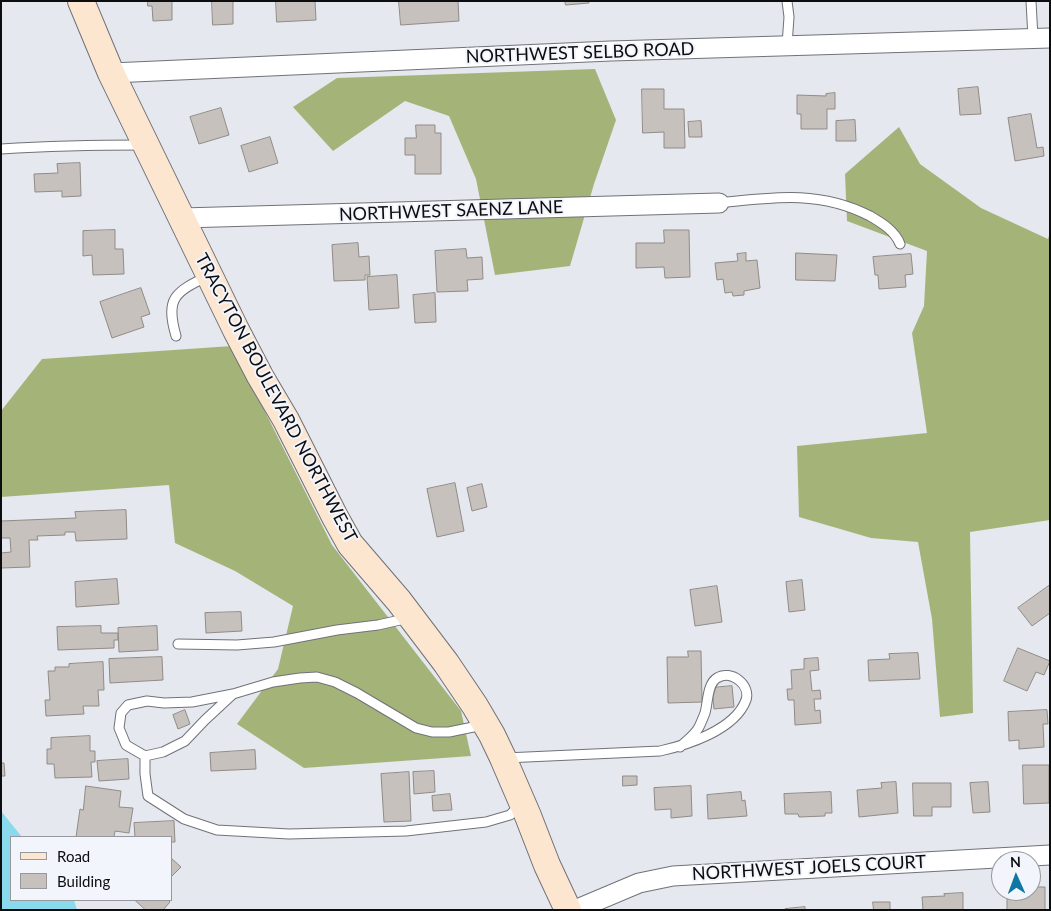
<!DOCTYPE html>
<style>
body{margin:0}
#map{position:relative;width:1051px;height:911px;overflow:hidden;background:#e5e8ee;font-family:Lato,sans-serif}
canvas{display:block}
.frame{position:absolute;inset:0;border:2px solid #0c0d0f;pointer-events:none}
.legend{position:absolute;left:10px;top:836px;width:162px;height:65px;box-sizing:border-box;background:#f3f5fc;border:1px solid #97989d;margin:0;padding:6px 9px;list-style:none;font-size:15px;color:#0c0d0f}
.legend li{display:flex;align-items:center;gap:10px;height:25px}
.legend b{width:25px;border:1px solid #97989d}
.north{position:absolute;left:991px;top:851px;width:50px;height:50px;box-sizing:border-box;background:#f3f5fc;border:1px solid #97989d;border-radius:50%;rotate:358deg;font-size:14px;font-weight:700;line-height:20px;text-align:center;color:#0c0d0f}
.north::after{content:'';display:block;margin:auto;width:18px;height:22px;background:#0f77a2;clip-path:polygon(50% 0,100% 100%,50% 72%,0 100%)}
</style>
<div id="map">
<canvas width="1051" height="911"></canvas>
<div class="frame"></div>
<ul class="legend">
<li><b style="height:6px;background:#fce6d0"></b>Road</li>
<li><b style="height:14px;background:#c6c1bc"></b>Building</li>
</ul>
<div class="north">N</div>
</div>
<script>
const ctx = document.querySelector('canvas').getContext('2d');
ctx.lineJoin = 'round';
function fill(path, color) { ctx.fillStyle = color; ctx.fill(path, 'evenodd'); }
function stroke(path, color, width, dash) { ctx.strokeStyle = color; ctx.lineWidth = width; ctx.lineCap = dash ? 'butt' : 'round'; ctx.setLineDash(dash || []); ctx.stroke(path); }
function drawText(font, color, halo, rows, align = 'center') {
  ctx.font = font + ' Lato,sans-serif'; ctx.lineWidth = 4; ctx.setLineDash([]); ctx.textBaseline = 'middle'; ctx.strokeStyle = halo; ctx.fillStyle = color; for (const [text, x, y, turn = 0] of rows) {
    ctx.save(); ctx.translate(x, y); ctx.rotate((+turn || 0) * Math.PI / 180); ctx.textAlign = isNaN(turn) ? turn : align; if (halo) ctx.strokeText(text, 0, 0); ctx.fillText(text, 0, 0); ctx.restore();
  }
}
fill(new Path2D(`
 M595,69l21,51 -22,64 -24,82 -75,9 -19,-96 -27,-63 -44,-15 -72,50 -40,-44 44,-29z
 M899,127l21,37 61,44 67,31 2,-7v288l-80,12 3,181 -33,4 -8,-98 -14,-77 -47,-4 -72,-21 -2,-71 130,-13 -15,-100 12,-27 3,-55 -80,-30 -2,-47z
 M232,346l100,199 129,166 10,45 -167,12 -67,-44 41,-55 15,-63 -58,-35 -60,-28 -6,-58 -168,12v-86l41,-52z`), '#a4b479');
fill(new Path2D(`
 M1,811l21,26h-11v63h63l3,10h-76z`), '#89daec');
const building = new Path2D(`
 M148,1h24v19l-19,1 -1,-15h-4z
 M212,1h21v23l-20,1z
 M276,1h39l1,19 -39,2z
 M399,1h59l1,20 -58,4z
 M565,1h24v2l-23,2z
 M978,87l3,27 -21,1 -2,-26z
 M642,89h22v20h20l1,39h-21v-16l-21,1z
 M835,93v16h-8v20h-26v-15h-4v-19l29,1v-2z
 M221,108l8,27 -30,9 -9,-27z
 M1031,114l6,34 6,-1 1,9 -29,5 -7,-43z
 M855,120l1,21h-20v-20z
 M701,121l1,16h-13l-1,-15z
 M416,125h19v8h6v41h-26v-19h-10v-17h11z
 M270,137l8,26 -29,9 -8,-26z
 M80,163l1,33 -19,1v-6l-27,1 -1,-18 24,-1 -1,-9z
 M115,230v19h8l1,25 -31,1 -1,-20 -9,1v-25z
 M664,230h25l1,47 -25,1 -1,-11 -28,1v-25h28z
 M358,243l1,14 10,-1 1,19h-5v5l-31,1 -2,-36z
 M466,249l1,9 15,-1 1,22 -16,1 1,11 -31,1 -2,-41z
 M746,253v8l11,-1 3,28 -16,3v4l-11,1 -1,-4 -7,1 -2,-14 -6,1 -2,-17 23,-2 -1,-7z
 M796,253l41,2 -2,26 -39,-1z
 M911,254l2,20 -8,1 1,12 -27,2 -1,-14h-3l-2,-18z
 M397,275l2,33 -30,2 -2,-33z
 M141,288l9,26 -9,3 3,10 -32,11 -12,-36z
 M435,293l1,29 -21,1 -2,-28z
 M455,483l9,48 -27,6 -10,-48z
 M482,484l5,23 -15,4 -5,-23z
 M126,510l1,29 -51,2 -1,-9h-10v3l-28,1 1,4h-9l1,27 -29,1v-15l10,-1 -1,-14h-9v-17l75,-3 -1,-6z
 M117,579l2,25 -43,3 -1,-25z
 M802,580l3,30 -16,2 -3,-30z
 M1050,585v28l-18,13 -14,-18z
 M717,586l5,36 -27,4 -5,-36z
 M241,612l1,19 -36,2 -1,-20z
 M101,626v7h17v7h-4v8l-56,2 -1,-23z
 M157,626l1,24 -39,2 -1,-24z
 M1018,648l32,13 -6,14 -8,-3 -9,19 -23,-10z
 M688,651h13l1,51 -34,1 -1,-46h21z
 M918,653l2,26 -51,2 -1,-21 22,-1 -1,-5z
 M162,657l1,23 -53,3 -1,-24z
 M818,658l1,12 -9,1 2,20 8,-1 1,9h-7l1,12 5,-1 1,13 -26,2 -1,-25h-6l-1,-11h5l-1,-19 13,-1v-10z
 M103,662l1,28h-6l1,16h-16l1,8 -38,2 -1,-16h5l-2,-29h7v-4h14v-3z
 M732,686l2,21 -20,2 -2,-21z
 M185,710l5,14 -12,5 -5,-14z
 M1047,710l1,14h-5l1,23 -25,2v-9l-10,1 -1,-29z
 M90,736v15h5v11h-4l1,15 -37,1 -1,-14h-7v-15h4v-11z
 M255,750l1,19 -45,2 -1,-18z
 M128,759l1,20 -30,2 -2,-20z
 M1,763h3l1,13h-4z
 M1023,765h26v38l-25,1z
 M434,771l1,21 -21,2 -1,-22z
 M409,772l2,49 -27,1 -3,-48z
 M623,776h14v9l-14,1z
 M896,782l2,31 -39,4 -2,-27 25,-2 -1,-5z
 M988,782l2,30 -17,1 -3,-30z
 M913,783h38v24h-19v9h-18z
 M86,786l35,5 -2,16 14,1 -4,25 -14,-2 -1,6h-38l4,-28 3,1z
 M691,786l1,30 -21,2v-9l-16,1 -1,-22z
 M741,792l1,9 3,-1 2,16 -39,3 -1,-24z
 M831,792l1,21h-7v3l-26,1 -1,-3h-13l-1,-20z
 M450,794l2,16 -19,1 -1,-15z
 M174,821l1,21h-4v-5h-36l-1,-14z
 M171,858l10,9 -10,10z
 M1031,887h14v23h-38v-19h24z
 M963,893v17h-40l-1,-13 23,-1 -1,-2z
 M135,900h33l2,2 -7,8h-17z
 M873,902h17v8h-16z
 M805,907v3h-20v-1z`);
fill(building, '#c6c1bc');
stroke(building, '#908b86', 1);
const service = new Path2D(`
 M1031,1l2,37
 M787,45l2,-28 -2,-16
 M1,149c48,-3 95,-4 142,-4
 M719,203c54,-6 101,-13 151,13 12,7 25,15 30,28
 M176,336c-11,-38 -1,-44 32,-60
 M178,644l59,1 37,-3 63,-12 41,-5 31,-7
 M233,694l-28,26 -20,21 -22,11 -18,4 -19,-11 -7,-17 2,-15 7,-8 19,-4 17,2 28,-1 41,-8 40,-12 27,-4 17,-1 18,5 22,11 59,35 16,4h17l34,-7
 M145,756v18l3,22 36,23 33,11 72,4 117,-3 80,-9 24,-7 10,-10
 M505,758l155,-7c27,-6 75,-21 86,-51 5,-15 -15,-31 -29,-22 -10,6 -9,25 -12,35 -2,5 -4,10 -6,14 -4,8 -13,14 -19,20`);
const minor = new Path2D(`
 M111,73l500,-22 439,-13
 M182,218l537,-15
 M575,910l64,-27 34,-7 377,-21`);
const secondary = new Path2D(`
 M81,1l30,72 125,257 24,46 26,44 49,97 15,27 49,57 47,62 29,43 17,29 11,23 25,58 19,49 21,45`);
stroke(service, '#707278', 11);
stroke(minor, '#707278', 21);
stroke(secondary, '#707278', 28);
stroke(service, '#fff', 9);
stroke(minor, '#fff', 19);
stroke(secondary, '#fce6d0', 26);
drawText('18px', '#0c0d0f', '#f3f5fc', [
 ["NORTHWEST SELBO ROAD",580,53,-2],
 ["NORTHWEST SAENZ LANE",451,211,-2],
 ["TRACYTON BOULEVARD NORTHWEST",276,398,62],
 ["NORTHWEST JOELS COURT",809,868,-3]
]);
</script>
